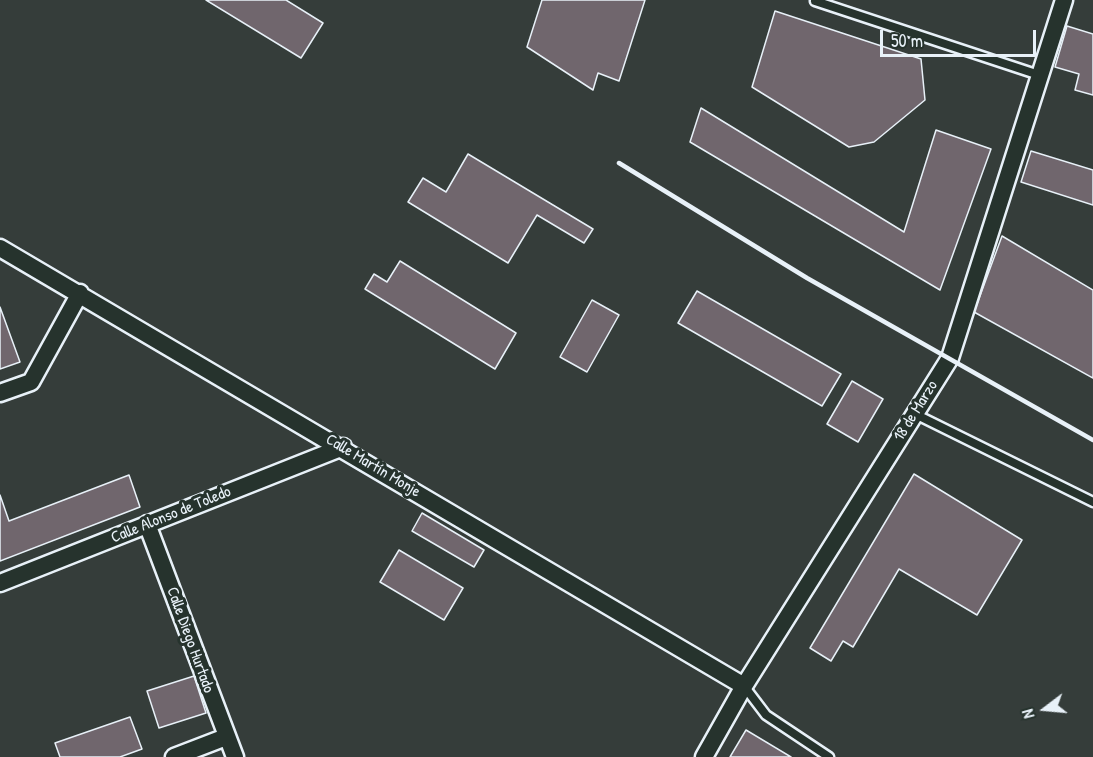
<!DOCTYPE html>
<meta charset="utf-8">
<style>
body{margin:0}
#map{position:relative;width:1093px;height:757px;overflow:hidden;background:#353d3a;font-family:"Patrick Hand",sans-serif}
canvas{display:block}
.north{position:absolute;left:1015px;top:679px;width:60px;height:60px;-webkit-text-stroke:4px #26332d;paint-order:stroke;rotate:254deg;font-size:16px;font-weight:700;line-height:24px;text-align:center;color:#e8f1f8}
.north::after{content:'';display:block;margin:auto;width:21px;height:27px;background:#e8f1f8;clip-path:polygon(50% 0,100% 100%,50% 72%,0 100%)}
.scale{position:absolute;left:880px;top:30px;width:156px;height:27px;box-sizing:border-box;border:3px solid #e8f1f8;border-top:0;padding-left:8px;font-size:18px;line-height:21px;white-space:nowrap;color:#e8f1f8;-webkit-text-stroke:4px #26332d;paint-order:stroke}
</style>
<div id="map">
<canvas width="1093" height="757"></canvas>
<div class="north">N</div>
<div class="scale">50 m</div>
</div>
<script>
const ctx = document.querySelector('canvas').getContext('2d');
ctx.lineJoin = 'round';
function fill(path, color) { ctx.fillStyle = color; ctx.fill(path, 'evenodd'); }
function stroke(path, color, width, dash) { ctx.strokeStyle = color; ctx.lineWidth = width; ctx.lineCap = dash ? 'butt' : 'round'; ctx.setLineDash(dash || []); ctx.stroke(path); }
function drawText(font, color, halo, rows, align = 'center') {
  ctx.font = font + ' "Patrick Hand",sans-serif'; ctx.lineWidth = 6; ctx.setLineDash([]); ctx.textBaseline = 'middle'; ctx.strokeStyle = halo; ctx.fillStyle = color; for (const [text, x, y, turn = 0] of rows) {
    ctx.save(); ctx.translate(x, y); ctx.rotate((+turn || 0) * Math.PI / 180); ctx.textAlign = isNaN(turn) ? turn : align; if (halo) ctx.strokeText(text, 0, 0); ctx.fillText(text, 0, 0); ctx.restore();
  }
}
const building = new Path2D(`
 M206,0h80l37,23 -22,35z
 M542,0h103l-26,81 -21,-8 -5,17 -66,-43z
 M775,11l146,48 4,41 -51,42 -25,5 -97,-60z
 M1067,26l26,8v61l-18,-5 4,-16 -24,-7z
 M701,108l203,124 32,-102 55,19 -51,141 -250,-148z
 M1031,151l62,19v35l-72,-23z
 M468,154l125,75 -9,14 -47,-28 -29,48 -100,-61 15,-24 23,14z
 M1002,236l91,54v88l-119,-66z
 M400,261l116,72 -21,36 -130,-80 9,-15 13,8z
 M697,291l144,83 -19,32 -144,-83z
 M592,300l27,15 -32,57 -27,-15z
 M0,307l20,55 -20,7z
 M852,381l31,18 -25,43 -31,-18z
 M914,474l108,66 -45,75 -78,-46 -46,78 -10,-6 -12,20 -21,-13z
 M129,475l11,32 -140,54v-66l9,26z
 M422,513l62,37 -10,17 -62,-36z
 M399,550l64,38 -19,32 -64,-38z
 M194,676l12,37 -47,15 -12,-37z
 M130,717l12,32 -22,8h-60l-5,-14z
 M746,730l45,27h-61z`);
fill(building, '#70666d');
stroke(building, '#e8f1f8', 1.5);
const lane = new Path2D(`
 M815,1l224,74
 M915,414l178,88
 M744,686l22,29 63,42`);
const street = new Path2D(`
 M0,248l744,438
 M0,393l31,-11 49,-89
 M147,524l88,233
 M0,583l343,-136
 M174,757l52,-20
 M704,757l40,-71 206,-328 114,-358`);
stroke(lane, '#e8f1f8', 13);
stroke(street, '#e8f1f8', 21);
stroke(lane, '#26332d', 8);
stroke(street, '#26332d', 16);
stroke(new Path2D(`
 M619,163l188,115 286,162`), '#e8f1f8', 4.5);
drawText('16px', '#e8f1f8', '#26332d', [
 ["18 de Marzo",916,411,-58],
 ["Calle Martín Monje",373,466,31],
 ["Calle Alonso de Toledo",171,515,-22],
 ["Calle Diego Hurtado",190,640,70]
]);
</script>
